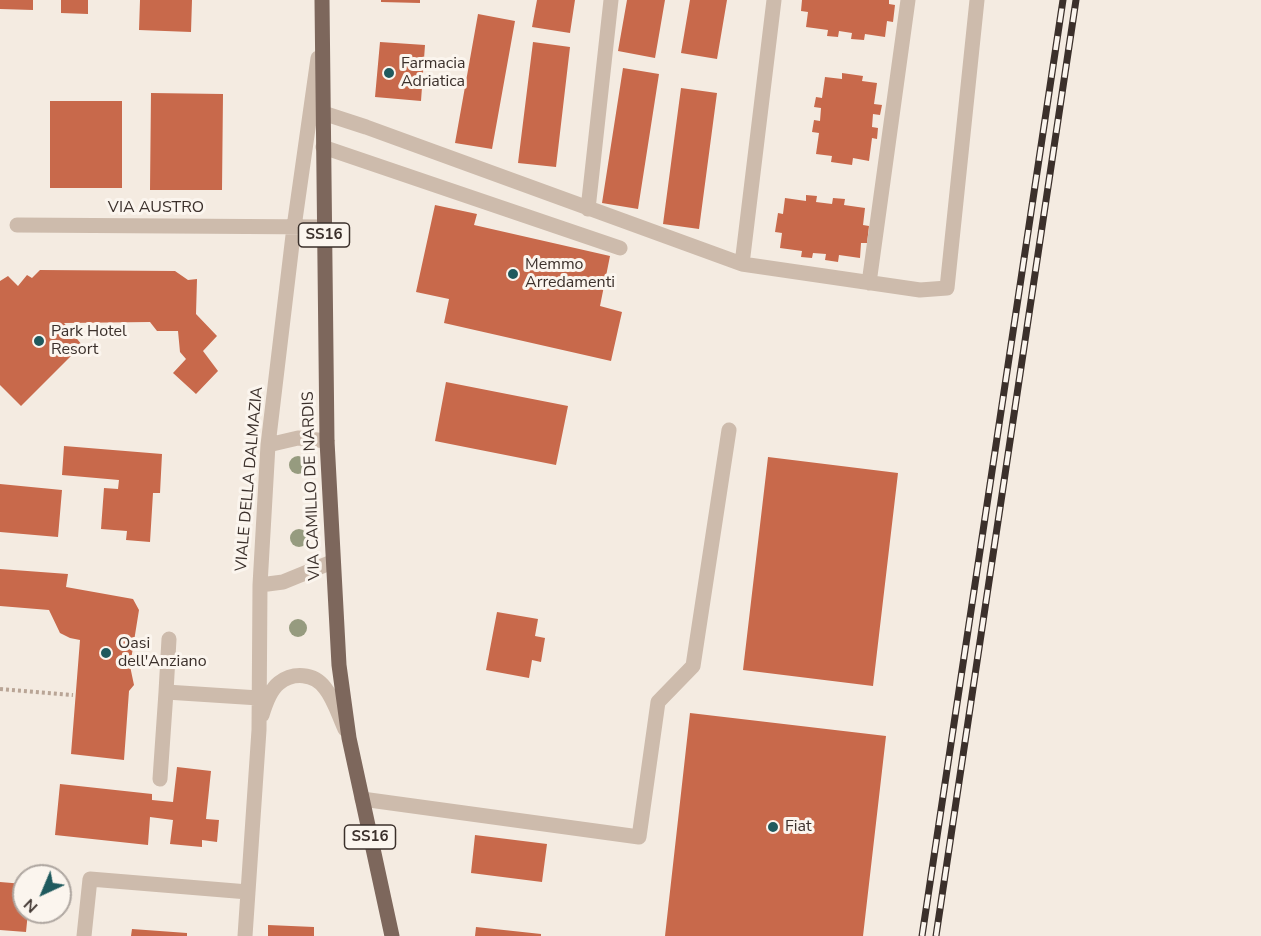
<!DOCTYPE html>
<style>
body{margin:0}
#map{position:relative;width:1261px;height:936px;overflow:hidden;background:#f4ebe1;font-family:"Nunito Sans",sans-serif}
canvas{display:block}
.north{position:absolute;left:12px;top:864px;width:60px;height:60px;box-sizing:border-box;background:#fbf5ee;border:2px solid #aea6a0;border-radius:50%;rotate:224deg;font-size:16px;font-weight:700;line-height:24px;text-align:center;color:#3b302b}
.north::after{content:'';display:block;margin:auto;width:21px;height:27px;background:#1f5a5e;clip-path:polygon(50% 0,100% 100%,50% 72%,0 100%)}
</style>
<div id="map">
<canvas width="1261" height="936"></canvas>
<div class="north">N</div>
</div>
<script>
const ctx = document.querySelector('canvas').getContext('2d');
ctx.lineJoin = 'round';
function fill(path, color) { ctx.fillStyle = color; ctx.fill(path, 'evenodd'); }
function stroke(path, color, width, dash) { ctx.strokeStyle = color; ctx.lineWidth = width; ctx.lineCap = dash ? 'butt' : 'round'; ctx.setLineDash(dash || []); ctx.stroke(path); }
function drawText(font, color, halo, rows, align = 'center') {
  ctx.font = font + ' "Nunito Sans",sans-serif'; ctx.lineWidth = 6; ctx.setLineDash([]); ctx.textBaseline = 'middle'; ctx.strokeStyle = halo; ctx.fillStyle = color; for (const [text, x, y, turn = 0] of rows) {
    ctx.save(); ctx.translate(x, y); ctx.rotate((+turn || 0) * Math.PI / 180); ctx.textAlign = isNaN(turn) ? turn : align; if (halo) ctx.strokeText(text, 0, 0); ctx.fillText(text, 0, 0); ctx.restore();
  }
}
fill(new Path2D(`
 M0,0h33v10l-33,-1z
 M61,0h27v14l-27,-1z
 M140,0h52l-1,32 -52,-2z
 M381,0h39v3l-39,-1z
 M537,0h38l-5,33 -38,-6z
 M627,0h38l-10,58 -37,-7z
 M690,0h37l-10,59 -36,-6z
 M802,0h87v4l6,1 -2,17 -6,-1 -2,16 -20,-3 -1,6 -13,-1 1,-6 -13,-2 -1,6 -11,-1 1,-6 -22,-3 2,-15 -7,-1z
 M478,14l37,7 -23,128 -37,-6z
 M380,42l45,3 -4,56 -46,-4z
 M533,42l37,5 -14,120 -38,-4z
 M623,68l36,6 -21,135 -36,-6z
 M842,73l21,3 -1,5 15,2 -3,21 8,1 -2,10 -7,-1 -1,13 6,1 -1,11 -5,-1 -3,23 -16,-3 -1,7 -21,-3 1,-6 -16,-2 3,-21 -7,-1 2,-12 6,1 1,-13 -7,-1 2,-10 6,1 3,-21 17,2z
 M681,88l36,5 -18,136 -36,-5z
 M151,93l72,1 -1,96h-72z
 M50,101h72v87h-72z
 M806,195l11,1 -1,6 16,2 1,-6 12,1 -1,6 21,3 -2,17 6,1 -2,17h-6l-1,15 -21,-3 -1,7 -13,-2 1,-6 -13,-1 -1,5 -11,-1 1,-6 -22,-3 2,-15 -7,-1 3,-19 5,1 2,-16 21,3z
 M435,205l42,9 -3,11 136,31 -10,50 22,6 -11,49 -167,-38 5,-24 -33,-7z
 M40,270l135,1 13,9 9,-1 -1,35 21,22 -14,15 15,20 -22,23 -23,-21 13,-14 -6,-7 -2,-21h-21l-7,-9 -86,1 18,22 -61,61 -21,-21v-104l8,-5 10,10 9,-11 5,3z
 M446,382l122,24 -12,59 -121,-24z
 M64,446l98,8 -2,39h-7l-3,49 -24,-2 1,-9 -26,-2 3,-41 14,1 1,-9 -57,-5z
 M768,457l130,16 -25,213 -130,-16z
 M0,484l62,6 -4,47 -58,-5z
 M0,569l68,5 -2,13 67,12 6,11 -9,56 4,19 -5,6 -5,69 -53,-6 9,-114 -10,-2 -10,-5 -11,-23 -49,-4z
 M497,612l41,7 -3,17 10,2 -4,24 -9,-2 -3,18 -43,-8z
 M690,713l196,23 -23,200h-198z
 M177,767l34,4 -5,48 13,1 -2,22 -15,-2v7l-32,-3 3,-24 -23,-3 -2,28 -93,-10 5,-51 92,10v6l21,2z
 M475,835l72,9 -5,38 -71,-9z
 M0,882l24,2v28h4l-2,20 -26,-2z
 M268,925l46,2v9h-46z
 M476,927l65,7v2h-66z
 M132,929l55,4v3h-56z`), '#c8694b');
stroke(new Path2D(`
 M0,689l73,6`), '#b9a596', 4, [3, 3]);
stroke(new Path2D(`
 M323,113l43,14 376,137 32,-264
 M323,147l297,101
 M588,209l23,-209
 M17,225l306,2
 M742,264l178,26 27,-2 30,-288
 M869,283l39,-283
 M268,445l30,-7 29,3
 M260,585l23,-3 49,-20
 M166,692l3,-53
 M262,715c3,-10 8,-25 17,-32 14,-11 35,-10 46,5 9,11 14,28 20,41
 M160,779l6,-87 93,6
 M362,799l277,38 19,-135 35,-36 36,-236
 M84,936l6,-57 158,13
 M245,936l14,-206 1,-145 8,-140 26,-218 24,-169`), '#cdbbac', 15);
stroke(new Path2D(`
 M322,0l5,441 12,224 10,73 43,198`), '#7d675c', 15);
const rail = new Path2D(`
 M922,936l141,-936
 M936,936l140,-936`);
stroke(rail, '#3b302b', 7);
stroke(rail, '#fbf5ee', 4.5, [14]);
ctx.fillStyle = '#969b7f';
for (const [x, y] of [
 [298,465],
 [299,538],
 [298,628]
]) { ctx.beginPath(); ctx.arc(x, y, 9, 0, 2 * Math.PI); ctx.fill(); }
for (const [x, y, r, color] of [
 [389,73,6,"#1f5a5e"],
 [513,274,6,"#1f5a5e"],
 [39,341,6,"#1f5a5e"],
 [106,653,6,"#1f5a5e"],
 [773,827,6,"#1f5a5e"]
]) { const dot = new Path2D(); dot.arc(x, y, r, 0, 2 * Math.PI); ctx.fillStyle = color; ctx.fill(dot); stroke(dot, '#fbf5ee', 2); }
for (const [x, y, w] of [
 [324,235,51],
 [370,837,51]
]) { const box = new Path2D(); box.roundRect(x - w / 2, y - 12, w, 24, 4.5); ctx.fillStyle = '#fbf5ee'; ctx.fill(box); stroke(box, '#3b302b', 1.5); }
drawText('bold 15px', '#3b302b', null, [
 ["SS16",324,235],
 ["SS16",370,837]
]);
drawText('16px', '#3b302b', '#fbf5ee', [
 ["Farmacia",401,64],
 ["Adriatica",401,82],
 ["Memmo",525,265],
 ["Arredamenti",525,283],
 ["Park Hotel",51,332],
 ["Resort",51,350],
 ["Oasi",118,644],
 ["dell'Anziano",118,662],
 ["Fiat",785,827]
], 'left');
drawText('16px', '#3b302b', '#fbf5ee', [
 ["VIA AUSTRO",156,208],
 ["VIALE DELLA DALMAZIA",250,479,-85],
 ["VIA CAMILLO DE NARDIS",312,486,-92]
]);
</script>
